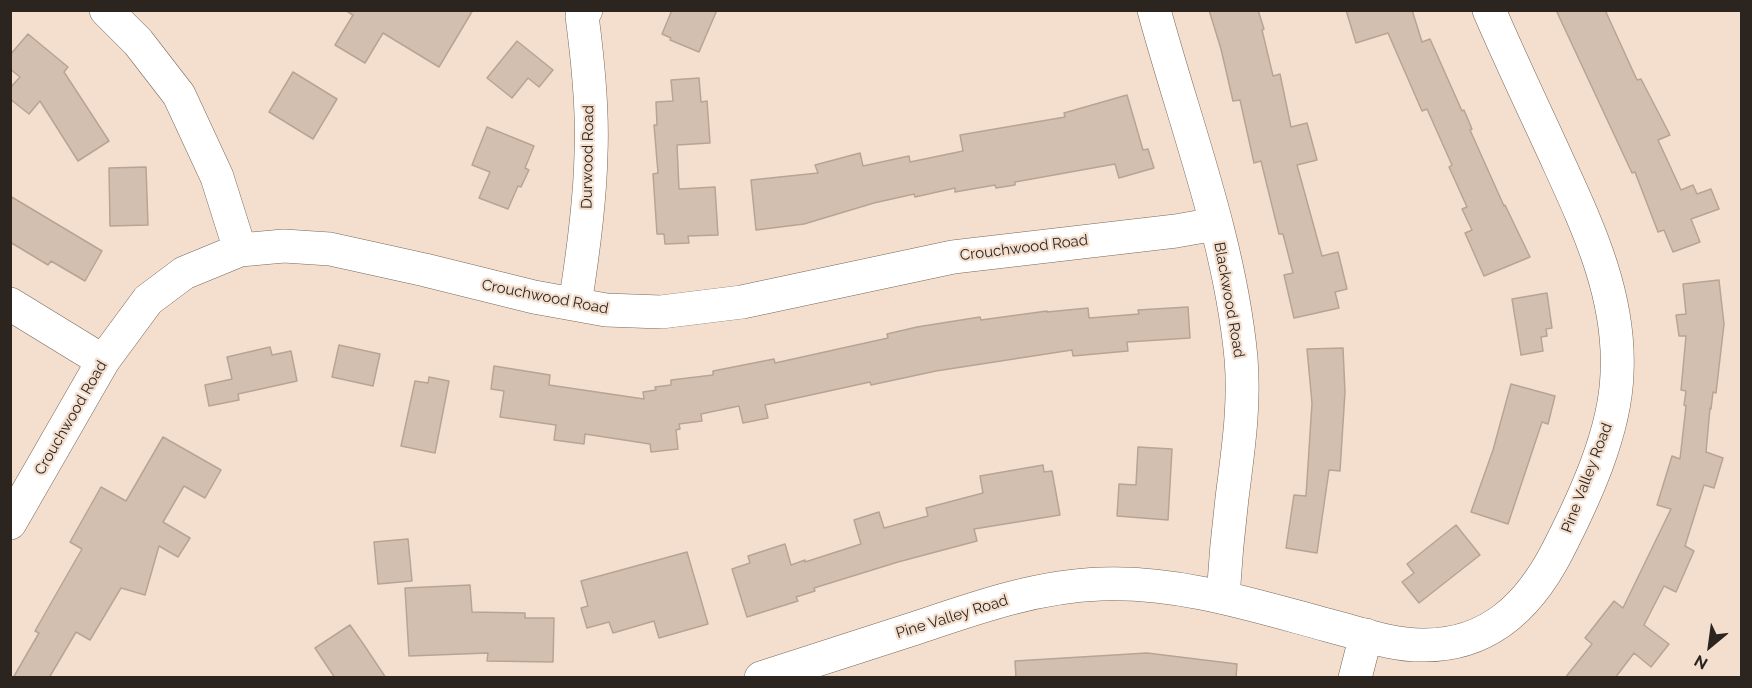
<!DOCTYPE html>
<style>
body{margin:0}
#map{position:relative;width:1752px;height:688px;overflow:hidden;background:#f4dfcf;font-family:Raleway,sans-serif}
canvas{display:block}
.frame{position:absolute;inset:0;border:12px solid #2c251f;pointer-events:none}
.north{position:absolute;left:1680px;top:616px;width:60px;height:60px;-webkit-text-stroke:4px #f4dfcf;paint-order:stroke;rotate:209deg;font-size:16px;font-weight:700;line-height:24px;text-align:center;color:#2c251f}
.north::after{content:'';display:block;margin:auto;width:21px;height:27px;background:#2c251f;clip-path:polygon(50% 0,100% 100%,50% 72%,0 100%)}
</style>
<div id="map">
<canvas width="1752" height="688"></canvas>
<div class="frame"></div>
<div class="north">N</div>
</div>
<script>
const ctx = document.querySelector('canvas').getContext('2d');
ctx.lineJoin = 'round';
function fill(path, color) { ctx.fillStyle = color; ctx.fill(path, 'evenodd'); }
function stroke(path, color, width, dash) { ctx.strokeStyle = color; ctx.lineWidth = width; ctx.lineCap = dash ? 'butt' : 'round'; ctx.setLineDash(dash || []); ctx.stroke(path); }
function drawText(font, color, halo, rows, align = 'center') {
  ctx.font = font + ' Raleway,sans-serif'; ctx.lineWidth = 4.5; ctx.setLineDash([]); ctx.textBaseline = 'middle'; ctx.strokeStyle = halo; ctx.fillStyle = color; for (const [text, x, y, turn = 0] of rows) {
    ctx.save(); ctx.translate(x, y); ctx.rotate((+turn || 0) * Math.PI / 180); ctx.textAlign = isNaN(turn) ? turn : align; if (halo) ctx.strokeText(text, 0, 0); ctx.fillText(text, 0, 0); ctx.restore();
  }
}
const building = new Path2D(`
 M345,10h128l-34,57 -56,-34 -18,30 -30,-18 18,-30z
 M672,10h45l-18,42 -29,-12 1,-2 -9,-4z
 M1209,10h49l6,19 -2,1 11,46 7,-2 11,53 16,-4 10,37 -20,5 25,91 16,-4 9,37 -12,3 4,16 -45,10 -10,-43 9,-2 -10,-39h-4l-18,-73 -7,2 -14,-63 -7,1 -12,-52z
 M1346,10h66l10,32 8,-3 32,72 2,-1 8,19 -2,1 34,76 1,-1 25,52 -46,19 -19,-43 7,-3 -10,-21 5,-2 -18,-40 3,-2 -25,-56 -5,2 -34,-78 -32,10z
 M1556,10h49l32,70 4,-1 29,56 -12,5 23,50 12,-5 4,9 14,-5 8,20 -28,10 9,23 -27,10 -9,-22 -6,2 -23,-60 -3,1z
 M28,34l40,33 -4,5 45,69 -31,20 -38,-60 -11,13 -19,-15v-11l10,-11 -10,-8v-14z
 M517,41l36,29 -14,17 -11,-9 -16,20 -25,-20z
 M293,72l44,27 -24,40 -44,-27z
 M699,78l2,24 6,-1 3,42 -33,2 2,44 36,-2 3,48 -30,1 1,7 -24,1 -1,-10h-7l-4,-60 5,-1 -4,-48h3l-1,-23 17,-1 -2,-21z
 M1127,95l16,55 5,-1 6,19 -35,10 -4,-14 -100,18v3l-19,3 -1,-3 -40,7v-4l-40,9 -1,-3 -40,9 -70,21 -48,6 -5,-50 67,-7 -3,-8 45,-12 3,13 46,-10 1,6 53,-11 -3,-16 105,-18 -1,-4z
 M487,127l47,19 -9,22 4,2 -8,17 -3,-1 -10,23 -29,-11 11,-26 -18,-7z
 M146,167l2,58 -38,1 -1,-58z
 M10,196l92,55 -17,30 -34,-20 -3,4 -38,-23z
 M1719,280l5,44 -8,69 -3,-1 -2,17 -1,-1 -4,44 17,6 -9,30 -10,-3 -19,61 9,5 -18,41 -12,-6 -20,39 25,19 -18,23 -17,-14 -19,25h-50l27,-34 -7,-6 29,-37 9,7 48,-99 -14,-4 15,-49 8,3 6,-53 -2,-1 2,-14 -5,-1 5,-54h-7l-3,-21 10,-1 -3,-30z
 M1547,293l5,35 -6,1 1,7 -6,1 2,14 -22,4 -9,-56z
 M1188,307l2,31 -63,4 1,9 -55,5 -1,-6 -136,21 -65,14 -1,-3 -105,23 3,13 -25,5 -4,-17 -38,8 1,7 -23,3 1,5 -4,1 2,19 -27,3 -1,-8 -65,-10 -1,10 -30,-4 2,-15 -56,-8 4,-26 -13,-2 3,-23 56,9 -1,10 95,14 -1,-7 13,-2 -1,-3 16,-2v-5l42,-5v-4l61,-12 1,4 113,-25 -1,-4 30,-7 63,-10 1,3 66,-9v1l41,-4 1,10 50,-4 -1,-4z
 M339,345l41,9 -7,32 -41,-9z
 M270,347l2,8 19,-4 6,30 -59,13 1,6 -30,6 -4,-21 27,-6 -5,-22z
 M1343,348l2,44 -5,79 -11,-1 -12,83 -31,-5 8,-53 12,1 6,-93 -5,-54z
 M429,377l20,4 -14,72 -34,-7 14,-65 13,2z
 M1511,384l44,12 -7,28 -6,-2 -34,102 -37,-12 22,-62z
 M163,437l58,33 -16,28 -21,-12 -21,36 27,16 -12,19 -19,-11 -14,49 -24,-7 -31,52 -14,-8 -27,46h-36l26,-45 -4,-2 47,-82 -12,-7 31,-55 25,14z
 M1138,447l34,2 -4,71 -51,-4 2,-32 17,1z
 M1043,465l1,7 8,-1 8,44 -86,14 3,12 -79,21 -84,26 1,3 -19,6 2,4 -51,16 -15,-48 18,-6 -2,-7 37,-12 6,21 14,-5v2l56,-18 -7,-24 25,-8 5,16 44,-12 -2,-8 57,-15 -3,-17z
 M1456,525l24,30 -61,48 -17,-21 12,-9 -7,-9z
 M408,539l4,42 -34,3 -4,-42z
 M687,552l21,72 -49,14 -5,-17 -41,12 -4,-11 -22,6 -6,-20 7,-2 -7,-25z
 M470,585l2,27 53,1v5h29l-1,44 -66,-1 1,-8 -79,3 -4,-68z
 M350,625l14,20 22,33h-51l-20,-30z
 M1147,653l90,11 -1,14h-220l-1,-17z`);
fill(building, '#d3bfaf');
stroke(building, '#b7a494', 1.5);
const minor = new Path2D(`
 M106,10l32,32 41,53 38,82 23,73
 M1154,10c31,114 76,230 87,348 4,47 -3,93 -9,140 -4,33 -7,66 -9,99
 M10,304l93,57
 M575,304c8,-50 15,-100 16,-150 2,-46 -3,-93 -9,-138l4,-6
 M10,523l93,-162 45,-61 36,-27 56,-23 44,-4 46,3 95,21 109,27 72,13 55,2 81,-10 211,-45 223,-26 39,-7
 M761,678c53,-17 105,-34 158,-51 59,-20 119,-41 182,-43 77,-3 152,21 226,41 32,8 65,21 98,20 65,0 105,-40 133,-95 26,-51 57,-117 59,-176 4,-79 -30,-149 -62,-219 -22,-48 -45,-96 -66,-145
 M1355,678l11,-43`);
stroke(minor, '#786758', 34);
stroke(minor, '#fff', 33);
drawText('15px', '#2c251f', '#f4dfcf', [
 ["Durwood Road",588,157,-89],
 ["Crouchwood Road",1024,248,-7],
 ["Crouchwood Road",545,297,11],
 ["Blackwood Road",1229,300,80],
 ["Crouchwood Road",71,418,-60],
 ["Pine Valley Road",1587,478,-69],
 ["Pine Valley Road",952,617,-17]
]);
</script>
